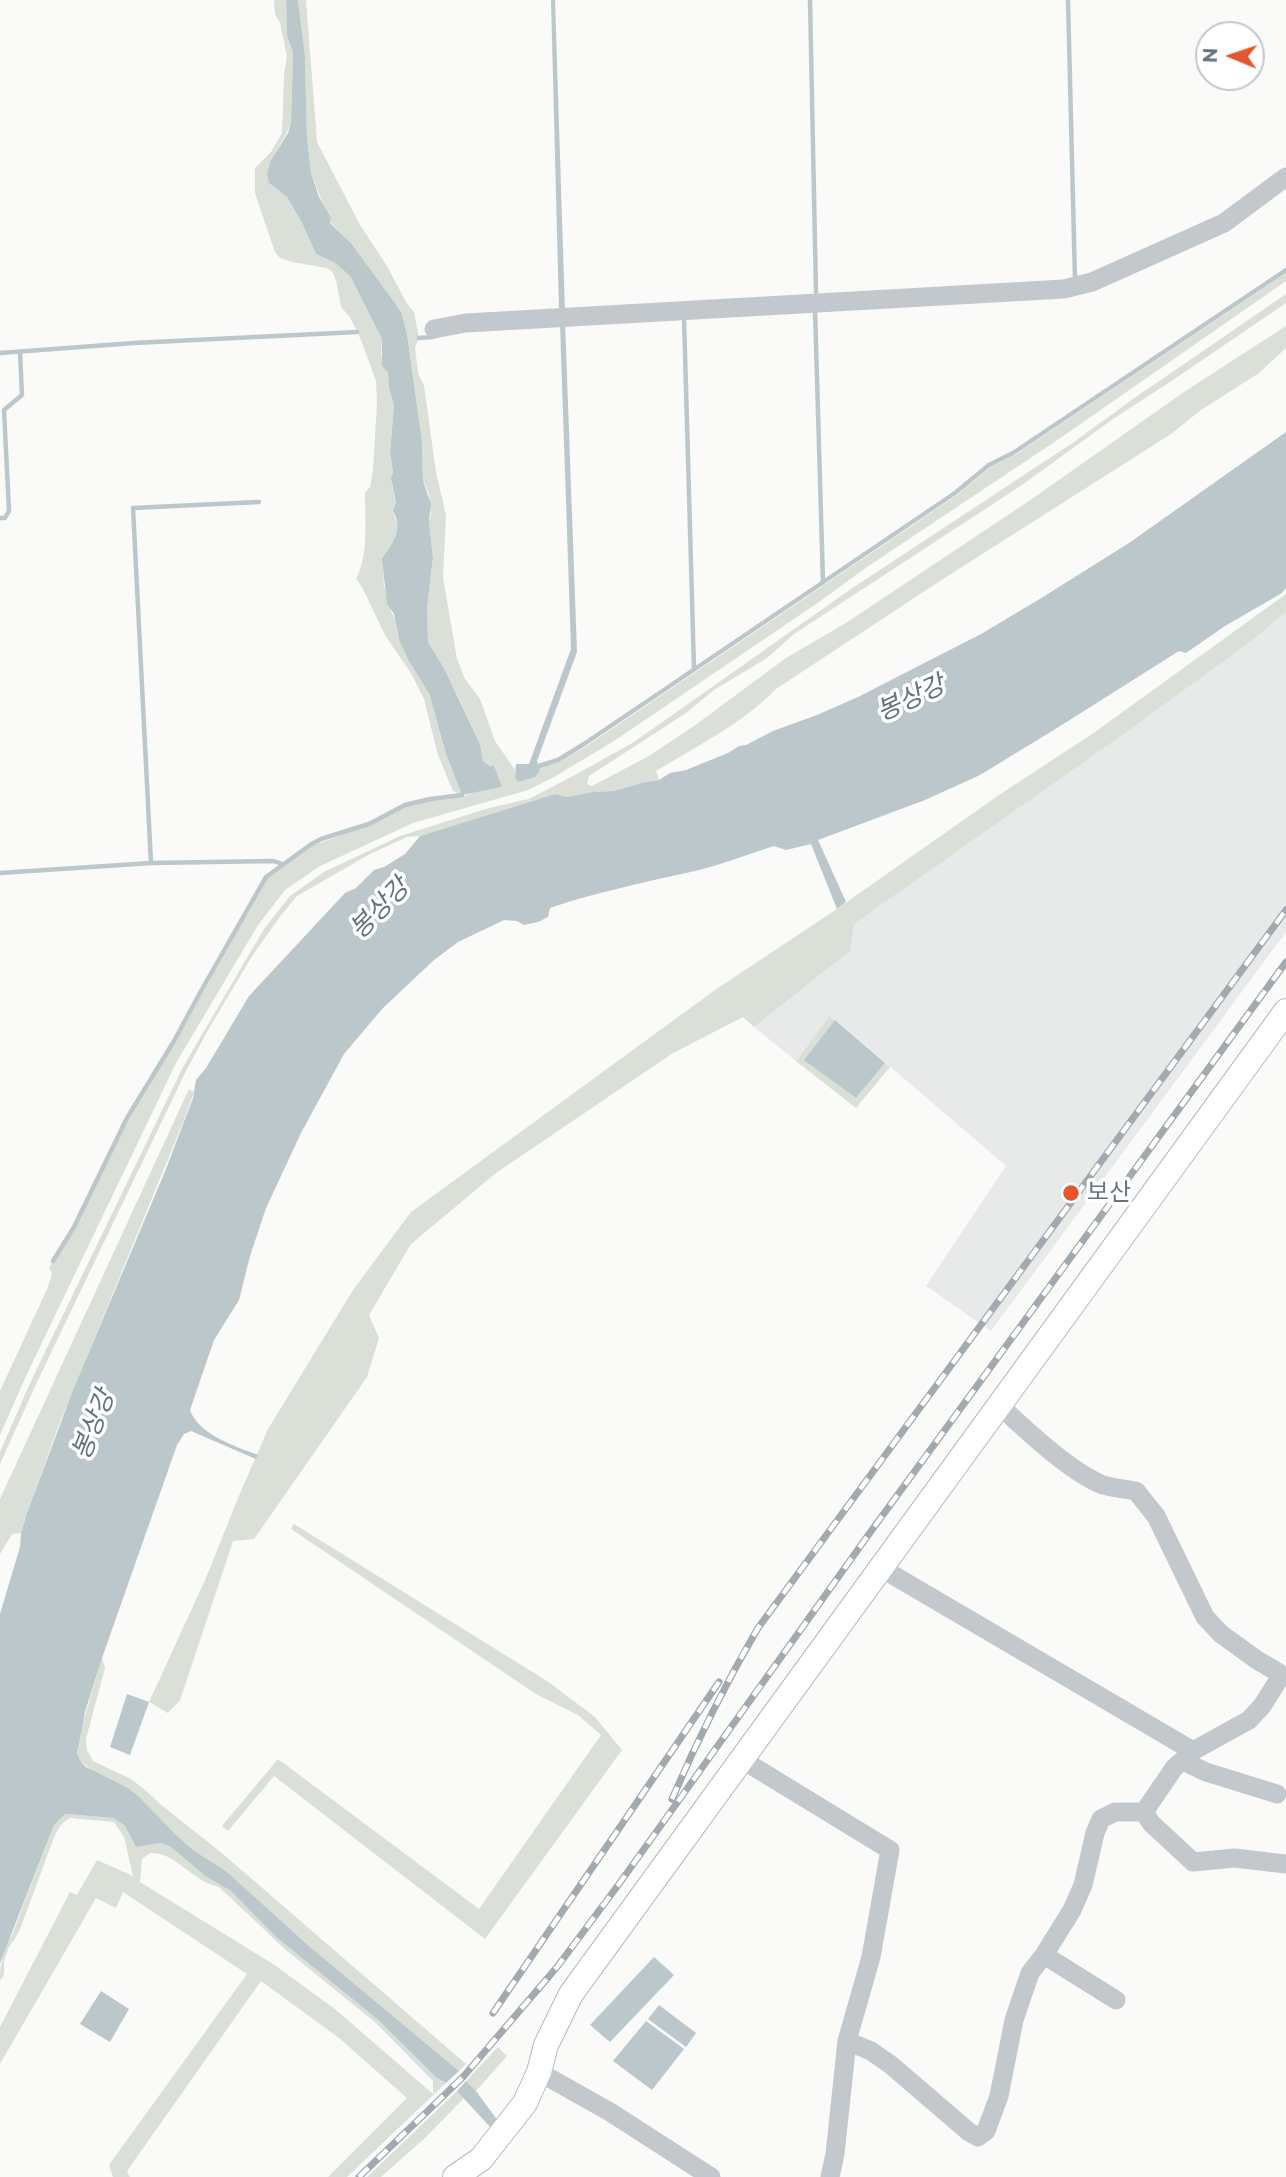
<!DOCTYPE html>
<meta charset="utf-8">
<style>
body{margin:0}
#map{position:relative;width:1286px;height:2177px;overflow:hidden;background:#fafaf8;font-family:Montserrat,sans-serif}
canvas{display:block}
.north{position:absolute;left:1195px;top:21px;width:70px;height:70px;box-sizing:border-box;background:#fff;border:2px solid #c1c8cd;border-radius:50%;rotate:272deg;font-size:19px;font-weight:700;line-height:28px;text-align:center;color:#657683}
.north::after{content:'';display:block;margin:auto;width:24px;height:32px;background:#e4572e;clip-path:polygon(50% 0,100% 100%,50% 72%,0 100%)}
</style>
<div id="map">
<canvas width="1286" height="2177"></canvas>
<div class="north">N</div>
</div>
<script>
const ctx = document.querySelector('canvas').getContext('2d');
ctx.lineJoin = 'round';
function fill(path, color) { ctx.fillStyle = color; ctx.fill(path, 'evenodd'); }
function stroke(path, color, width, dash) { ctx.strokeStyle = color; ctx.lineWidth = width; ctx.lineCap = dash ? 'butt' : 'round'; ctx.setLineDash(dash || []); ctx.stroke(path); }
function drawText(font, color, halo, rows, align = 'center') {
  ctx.font = font + ' Montserrat,"Noto Sans KR",sans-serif'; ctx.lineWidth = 7; ctx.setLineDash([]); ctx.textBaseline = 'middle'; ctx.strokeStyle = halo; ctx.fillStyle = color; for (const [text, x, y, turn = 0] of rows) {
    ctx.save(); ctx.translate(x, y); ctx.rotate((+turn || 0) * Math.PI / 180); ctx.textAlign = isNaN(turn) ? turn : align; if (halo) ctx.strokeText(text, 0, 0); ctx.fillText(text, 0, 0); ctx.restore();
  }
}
fill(new Path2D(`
 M1286,610v322l-295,399 -65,-45 80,-120 -175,-150 -35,45 -42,-34 96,-76 4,-27 253,-178z`), '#e8e9e9');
fill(new Path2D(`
 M274,0h12l1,36 6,17 -2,69c-6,20 -26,39 -22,61l18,14 15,26 14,31 19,9 15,13 32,63 -1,16 7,17 1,16 5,18 -4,46 3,21 -1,12 4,19 -3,7 6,18 -16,38 1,19 7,25 38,82 17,61 16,41 -9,-4 -15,-36 -14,-56 -12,-24 -27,-40 -23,-48 -6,-8c13,-24 9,-59 9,-86l5,-6 3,-16 4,-68 -1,-22 -15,-41 -11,-23 -9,-10 -5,-27 -4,-9 -5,-3 -35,-6 -12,-4 -5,-6 -20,-59v-25l16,-16 11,-19 2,-58 3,-19 -7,-33 -5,-9z
 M298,0h8l11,142 43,83 27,41 19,36 8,10 5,26 -4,9 3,26 6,13 12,86 10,43 -3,62 14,82 8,20 15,20 15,42 20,29v7l25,-7v-2l19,-6 26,-15 372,-252 34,-28 24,-12 271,-182v8l-230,160 -189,126 -48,35 -205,139 -60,36 -26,13 -115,33 -93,43 -35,24 -27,35 -82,138 -150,313 -26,59v-44l48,-104 4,-14 -3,-5 26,-41 53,-109 47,-76 92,-164 44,-32 59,-21 36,-19 24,-6 31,-3 14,-5 27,-5 -19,-26 -3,-17 -17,-37 -19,-39 -16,-26 -1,-34 6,-50 -4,-37 2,-7 -2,-20 -6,-13 -1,-40 -15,-107 -5,-20 -7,-11 -44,-60 -21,-21 -19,-49 -4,-36 -2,-81z
 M1286,294v9l-116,79 -57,37 -91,66 -228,149 -27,24 -53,32 -28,23 -97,63 -2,8 5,2 57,-30 45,-30 92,-68 60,-35 183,-122 155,-109 102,-66v22l-27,25 -58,37 -30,24 -228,145 -167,110c-34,35 -79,57 -120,82l3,9 -14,2 -31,9 -22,1 -25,5 -12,-3 -135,42 -13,1 -37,17 -73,42 -15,18 -30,42 -44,74 -22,41 -149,311 -37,82v-12l32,-73 151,-312 81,-138 26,-33 34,-24 76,-36 89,-28 40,-9 46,-24 59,-33 217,-153 223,-147 59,-43z
 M1286,594v18l-35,29 -144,105 -253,178 -4,27 -96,76 -11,-10 -70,36 -177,120 -85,71 -42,71 10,23 -12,39 -113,162 -21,2 -53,159 -12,13 -19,-11 57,-124 32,-80 30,-69 85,-139 58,-78 304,-222 122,-81 162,-114 96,-63z
 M830,1016l5,4 -30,40 51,38 29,-35 5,4 -34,41 -60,-47z
 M189,1089l5,3 -10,28 -126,307 -31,86 -6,20 -9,1 -12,20v-55z
 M294,1524l253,157 48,36 27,33 -137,189 -211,-163 -46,55 -6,-5 56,-67 201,150 122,-174 -23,-20 -42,-21 -245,-165z
 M102,1658l3,10 -19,71 1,11 6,11 38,18 13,10 16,15 63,50 243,210 -7,7 -150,-125 -83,-75 -33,-21 -18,-16 -47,-46 -32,-15 -15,-11 -4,-9 2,-17z
 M65,1814l49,4 11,8 11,21 25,-4 10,4 34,29 26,15 45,46 101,82 48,47 21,17 -99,94h-19l79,-79 -68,-60 -78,-57 -134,190 3,6h-17l-4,-12 138,-191 -124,-82 -7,16 -20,-10 -96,166v-37l70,-135 7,3 20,-35 36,16 -9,-39 -10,-15 -44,-4c-10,5 -13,13 -17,22l-34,92 -11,17 -4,12v14l-4,6c0,-19 3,-30 12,-46l42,-110zM150,1853c21,0 31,14 47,24 7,5 14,8 22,10l67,63 90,73 57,58v13l-98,-85 -62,-45 -133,-82 2,-23z
 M498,2047l9,9 -31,35 -10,-10z
 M457,2091l7,7 -38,39 -45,40h-14z`), '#dadfd7');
fill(new Path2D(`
 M286,0h12l7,56 2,81 4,36 8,24 12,21 -1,5 21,20 44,60 7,11 5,20 15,107 1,40 8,23 -2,17 4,37 -6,50 1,34 16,26 36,76 3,17 6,5h5l8,21 -40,8 -16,-41 -17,-61 -20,-32 -9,-19 -6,-28 -7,-10 -5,-45c11,-17 22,-29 11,-48l3,-8 -5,-25 2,-5 -3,-21 4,-46 -5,-18 -1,-16 -6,-6v-27l-32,-63 -15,-13 -19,-9 -14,-31 -15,-26 -18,-14 -2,-9 3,-12 18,-29 3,-11 2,-69 -6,-17z
 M551,0h4l10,312 -6,-1z
 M565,321l12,331 -40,109 3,9 -5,7 -17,5 -3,-5 1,-13h13l42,-115 -11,-325z
 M1286,432v156l-4,5 -57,33 -39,27 -7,-2 -122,77 -77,47 -55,25 -107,40 28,62 -9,7 -26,-65 -25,6 -12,-4c-29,9 -58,21 -88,27 -45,10 -92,20 -136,35l-2,9 -10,5 -14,3 -7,-4 -13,-1 -46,22 -24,18 -51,48 -39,46 -43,79 -35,75 -16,48 -11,44 -25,40 -24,70c9,25 45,36 68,45l-2,4 -65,-28 -7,3 -7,11 -75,213 -17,54 -8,41 4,9 5,5 42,21 11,9 36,37 18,16 33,21 83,75 150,125 -13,12 -10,-6 -59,-58 -101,-82 -45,-46 -26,-15 -34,-29 -10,-4 -25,4 -11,-21 -11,-8 -49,-4 -11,11 -54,138v-349l20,-67 1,-14 6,-20 46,-123 93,-221 27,-71 3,-18 10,-12 43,-72 96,-103 11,-5 18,-18 10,-3 21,-13 15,-18 135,-42 12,3 25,-5 22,-1 31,-9 14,-2 11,-7 16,-3 42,-17 11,-7 7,-1 27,-14 44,-16 41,-18 123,-63 62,-37 86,-54z
 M835,1020l50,43 -29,35 -52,-38z
 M127,1694l22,8 -19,53 -20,-8z
 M654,1957l20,18 -64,67 -20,-17z
 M101,1991l28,18 -19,33 -30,-18z
 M659,2005l37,28 -10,14 -38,-28z
 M646,2021l38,28 -32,41 -39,-29z
 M466,2081l10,10 22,30 -7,7 -34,-37z`), '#bbc7cb');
stroke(new Path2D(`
 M810,0l6,292
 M1068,0l7,280
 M815,310l8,272
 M684,318l10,351
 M419,338l14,-1
 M0,353l134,-10 223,-11
 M0,518h5l4,-7 -5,-101 18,-15 -2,-43
 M539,766l19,-6 26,-16 371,-251 34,-28 24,-12 273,-183
 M151,863l-18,-355 126,-6
 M0,873l151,-10 123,-2 8,3
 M53,1261l21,-34 53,-109 47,-77 27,-50 65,-114 44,-32 11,-6 48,-15 36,-19 25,-6 32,-4`), '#bbc7cb', 4.5);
const major = new Path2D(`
 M455,2177l26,-18 44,-56 14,-31 7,-27 25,-51 715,-983`);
stroke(major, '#b5babe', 26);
stroke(new Path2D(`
 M434,329l32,-6 598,-34 28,-7 132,-59 62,-46
 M999,1405c27,25 71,67 104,80 10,3 23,4 33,6l20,25 49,101 16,17 36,26 29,17
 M881,1568l312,183
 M741,1759l149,91 -19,107 -24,84 -12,113 -5,23
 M1183,1761l23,11 71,22
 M1144,1812l7,11 42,39 42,-4 51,6
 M1044,1955l72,45
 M847,2041l24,10 20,14 78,67 9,5 8,-6 13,-35 15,-76 16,-47 14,-18 28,-45 11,-25 12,-52 6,-14 14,-7h29l30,-44 19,-17 56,-31 13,-14 19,-30
 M539,2072l71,40 101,65`), '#c3c8cc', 19);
stroke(major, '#fff', 24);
const rail = new Path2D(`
 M672,1799c25,-58 54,-116 86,-171l528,-718
 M493,2013l226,-331
 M359,2177l104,-100 94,-110 62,-83 250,-350 417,-572`);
stroke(rail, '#a2aab0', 7);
stroke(rail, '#fff', 4.5, [13]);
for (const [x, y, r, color] of [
 [1071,1193,9,"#e4572e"]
]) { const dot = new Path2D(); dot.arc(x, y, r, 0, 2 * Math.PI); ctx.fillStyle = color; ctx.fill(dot); stroke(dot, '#fff', 2.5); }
drawText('24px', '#657683', '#fff', [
 ["보산",1087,1193]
], 'left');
drawText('italic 26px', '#60757c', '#fff', [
 ["봉상강",911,699,-25],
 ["봉상강",380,909,-46],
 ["봉상강",94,1425,-68]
]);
</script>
